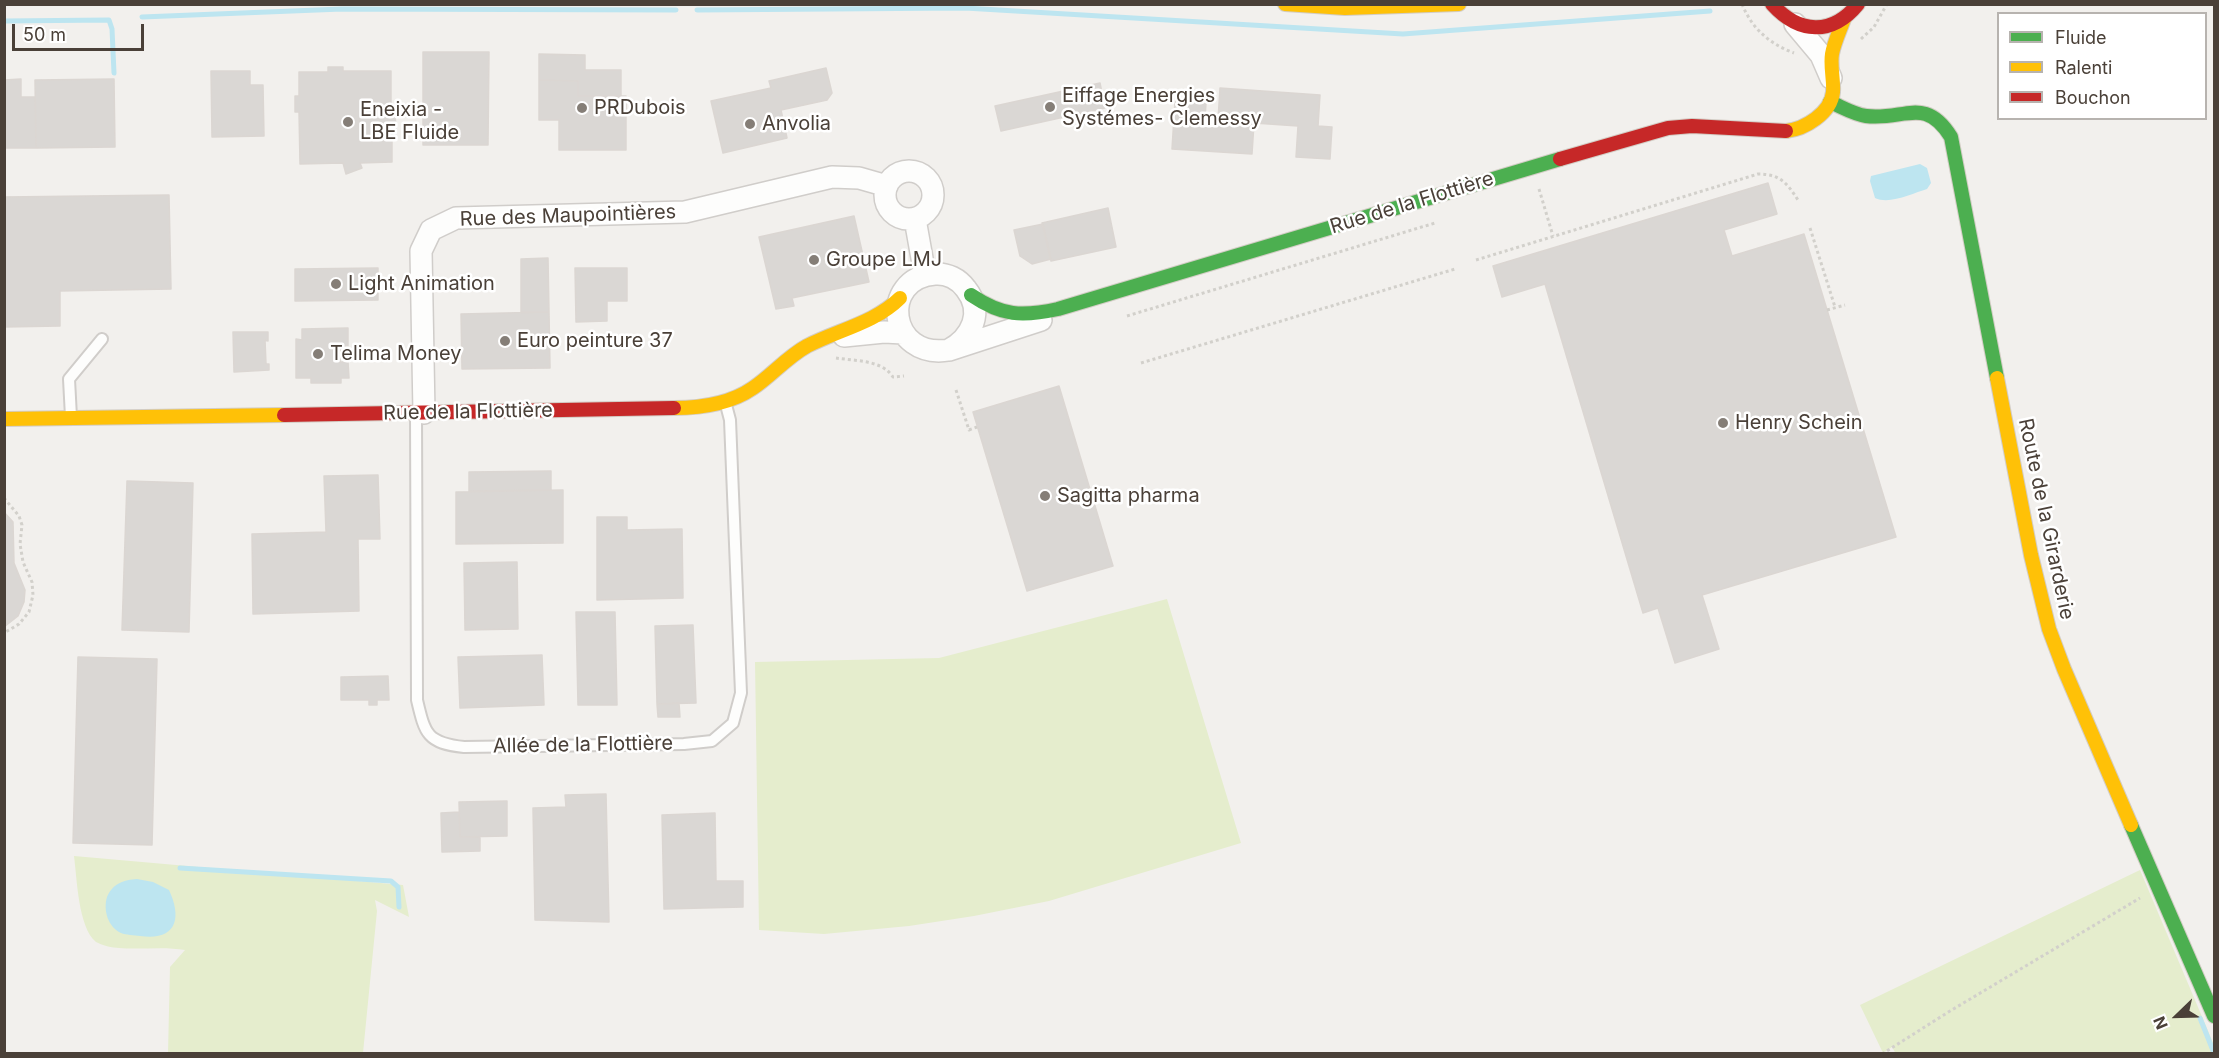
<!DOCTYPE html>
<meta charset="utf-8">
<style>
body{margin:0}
#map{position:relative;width:2219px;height:1058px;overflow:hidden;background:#f2f0ed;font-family:Inter,sans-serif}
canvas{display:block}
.frame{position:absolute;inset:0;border:6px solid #4a4038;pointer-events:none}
.legend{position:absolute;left:1997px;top:12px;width:210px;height:108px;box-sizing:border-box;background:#fff;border:2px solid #b7b3af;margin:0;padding:8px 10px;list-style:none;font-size:18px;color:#4a4038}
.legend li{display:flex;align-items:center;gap:12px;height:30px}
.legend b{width:30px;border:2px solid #b7b3af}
.north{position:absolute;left:2147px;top:986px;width:60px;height:60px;-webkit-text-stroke:4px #fff;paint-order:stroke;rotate:247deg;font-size:16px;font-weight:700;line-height:24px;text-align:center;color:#4a4038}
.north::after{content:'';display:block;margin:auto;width:21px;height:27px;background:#4a4038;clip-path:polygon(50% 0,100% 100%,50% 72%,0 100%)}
.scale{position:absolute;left:12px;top:24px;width:132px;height:27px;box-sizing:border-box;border:3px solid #4a4038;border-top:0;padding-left:8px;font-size:18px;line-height:21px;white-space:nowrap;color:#4a4038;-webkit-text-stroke:4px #fff;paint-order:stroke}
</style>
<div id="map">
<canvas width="2219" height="1058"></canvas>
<div class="frame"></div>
<ul class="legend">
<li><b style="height:8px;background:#4caf50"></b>Fluide</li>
<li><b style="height:8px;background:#ffc107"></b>Ralenti</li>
<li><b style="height:8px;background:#c62828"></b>Bouchon</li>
</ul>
<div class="north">N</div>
<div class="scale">50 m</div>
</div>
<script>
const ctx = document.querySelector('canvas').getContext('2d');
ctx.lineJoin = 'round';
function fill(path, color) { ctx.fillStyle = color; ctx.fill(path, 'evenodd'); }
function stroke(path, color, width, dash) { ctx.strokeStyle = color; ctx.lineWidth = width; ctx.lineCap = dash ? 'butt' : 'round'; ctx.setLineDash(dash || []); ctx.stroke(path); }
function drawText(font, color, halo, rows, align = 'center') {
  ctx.font = font + ' Inter,sans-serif'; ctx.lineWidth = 5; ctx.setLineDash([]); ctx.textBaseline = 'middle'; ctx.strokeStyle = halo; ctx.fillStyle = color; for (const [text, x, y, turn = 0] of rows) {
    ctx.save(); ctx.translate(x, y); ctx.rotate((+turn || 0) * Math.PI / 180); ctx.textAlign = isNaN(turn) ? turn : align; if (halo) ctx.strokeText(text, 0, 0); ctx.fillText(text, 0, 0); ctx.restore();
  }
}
fill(new Path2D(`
 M1167,599l74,244 -192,58 -75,15 -65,10 -85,8 -65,-4 -4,-268 184,-4z
 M74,856l329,29 6,32 -34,-17 2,11 -14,142h-195l2,-86 15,-17c-22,-4 -44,0 -66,-2 -6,0 -18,-3 -23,-6 -18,-15 -19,-64 -22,-86z
 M2140,870l74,175v8l-318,1 -4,-7 -9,6 -23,-48z`), '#e5edcd');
fill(new Path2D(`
 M1920,164l7,4 4,15 -4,6c-14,4 -37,16 -52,9l-5,-17 1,-5z
 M137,879l16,3 16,8c14,30 6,51 -29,46 -6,-1 -14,-1 -19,-3 -13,-6 -18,-23 -14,-36 6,-14 17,-17 30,-18z`), '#bde5f0');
stroke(new Path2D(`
 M697,10l268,-2 438,26 307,-23
 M142,17l200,-8 334,1
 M4,21l105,-1 3,9 2,44
 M180,868l211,13 7,6 1,20
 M2200,1018l14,35`), '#bde5f0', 5);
const building = new Path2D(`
 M423,52h66l-1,93h-65z
 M539,54l46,1v15h36v26h-43v-15l-39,-1z
 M328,67h15v4h48v43h4l1,15h-4v33l-32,1 2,5 -16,6 -3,-11 -43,1 -1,-52h-4v-16h4v-24h29z
 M826,68l6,25 -5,7 -46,10 6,28 -64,15 -12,-52 60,-13 -2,-7z
 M211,71h39v14h13l1,51 -52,1z
 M21,79v18h14l1,51h-32v-68z
 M114,79l1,68 -79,1 -1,-68z
 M539,80l39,1v15h48v54h-67v-30h-20z
 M1100,83l5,25 -104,23 -6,-25z
 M1220,88l100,7 -2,31 14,1 -2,32 -34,-2 2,-31 -44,-3 -2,31 -80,-5 3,-48 31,2 -1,16 13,1z
 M1768,183l9,31 -53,16 8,26 72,-22 92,303 -194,58 17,54 -44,14 -17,-55 -15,5 -98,-329 -43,13 -9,-31z
 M169,195l2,94 -111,2v35l-56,1v-130z
 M1108,208l8,39 -65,14 -9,-38z
 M854,216l15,66 -77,16 2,8 -18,3 -17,-72z
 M1043,224l8,35 -19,5 -12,-8 -6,-26z
 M548,258l1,54h-28v-53z
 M378,268v32l-83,1v-32z
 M575,268h52v33h-20v20l-31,1z
 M549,312l1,56 -88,1 -1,-55z
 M348,328v18h-8v16h8l1,16h-8v5h-30v-5h-15v-39l6,1v-11z
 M233,332h35v9l-3,-1 1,24h3v6l-35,2z
 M1059,386l54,180 -86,25 -54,-179z
 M551,471v19l-82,1v-19z
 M378,475l2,64h-22l1,72 -106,3 -1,-80 74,-2 -2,-56z
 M127,481l66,2 -4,149 -67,-2z
 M563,490v53l-107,1v-52z
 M4,512l9,10 1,41 11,27 -1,12 -6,14 -14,11z
 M597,517h30v13l55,-1 1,69 -86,2z
 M517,562l1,67 -53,1 -1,-67z
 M576,612h39l2,93h-39z
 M693,625l3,78 -39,1 -2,-78z
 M542,655l2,50 -84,3 -2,-51z
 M78,657l79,2 -5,186 -79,-2z
 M388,676l1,24h-12v5h-8v-5h-28v-23z
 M679,703l1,14h-22l-1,-13z
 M606,794l3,128 -74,-2 -2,-112 33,-1 -1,-12z
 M507,801v35l-47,1 -1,-35z
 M459,812l1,25h20v14l-38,1 -1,-39z
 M715,813l1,68h27v26l-79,2 -2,-94z`);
fill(building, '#dad7d4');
stroke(building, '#dbd6d2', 1.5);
const lane = new Path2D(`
 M416,413l1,287c8,34 10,43 47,47l220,-3 28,-3 21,-18 8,-30 -11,-273 -5,-19
 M71,417l-2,-38 33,-40`);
const street = new Path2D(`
 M1795,24l26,31 10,23
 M885 195a24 24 0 1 1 48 0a24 24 0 1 1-48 0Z
 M915,219l10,56
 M844,336l40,-4 19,1
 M949,350c23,-13 35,-38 17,-61 -7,-10 -19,-16 -31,-15 -56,4 -47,86 14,76l92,-30
 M424,413l-3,-162 10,-21 25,-12 229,-6 147,-35 27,1 28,8`);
const fast = new Path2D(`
 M1830,102c12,5 23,12 36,14 38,5 59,-21 85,21l46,241
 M971,295c31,21 51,22 87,14l502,-150
 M2131,825l83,191`);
const slow = new Path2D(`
 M1285,4l60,4 114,-4
 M1786,131c19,-2 45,-18 47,-39 1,-12 -3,-25 -1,-38 2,-11 8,-24 12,-35
 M1997,378l34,177 18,74 15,40 67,156
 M674,408c26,0 56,-4 79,-20 18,-12 34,-31 54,-42 31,-16 68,-23 93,-48
 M4,419l280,-4`);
const jam = new Path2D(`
 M1772,4c27,30 60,32 86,0
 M1560,159l108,-31 24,-2 94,5
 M284,415l390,-7`);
stroke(lane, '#d0cdca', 14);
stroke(street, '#d0cdca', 24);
stroke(fast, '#d3cdc5', 16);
stroke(slow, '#d3cdc5', 16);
stroke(jam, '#d3cdc5', 16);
stroke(new Path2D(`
 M1742,4c10,25 28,40 52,49
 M1861,39l13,-12 13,-23
 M1539,189l14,47
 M1810,228l25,79
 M1476,260l282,-86c22,0 29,9 40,26
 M1827,310l18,-5
 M1127,316l308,-93
 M836,358c20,3 46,2 57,19l11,-1
 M1141,363l314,-94
 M956,390l13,40 8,-3
 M4,498l15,18 3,9 -2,19 3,18 9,20 1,13 -4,17 -10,12 -15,9
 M1882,1054l68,-43 190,-113`), '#d2d0cb', 3, [3, 3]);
stroke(lane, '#fdfdfc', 10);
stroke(street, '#fdfdfc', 21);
stroke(fast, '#4caf50', 14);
stroke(slow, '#ffc107', 14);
stroke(jam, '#c62828', 14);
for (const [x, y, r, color] of [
 [1050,107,6,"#857e77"],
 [582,108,6,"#857e77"],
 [348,122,6,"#857e77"],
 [750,124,6,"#857e77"],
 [814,260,6,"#857e77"],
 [336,284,6,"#857e77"],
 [505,341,6,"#857e77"],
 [318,354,6,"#857e77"],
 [1723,423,6,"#857e77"],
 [1045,496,6,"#857e77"]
]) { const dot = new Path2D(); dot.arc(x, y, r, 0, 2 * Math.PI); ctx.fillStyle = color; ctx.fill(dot); stroke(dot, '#fff', 2); }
drawText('20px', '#4a4038', '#fff', [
 ["Eiffage Energies",1062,96],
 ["Systémes- Clemessy",1062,119],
 ["PRDubois",594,108],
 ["Eneixia -",360,110],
 ["LBE Fluide",360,133],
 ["Anvolia",762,124],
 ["Groupe LMJ",826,260],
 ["Light Animation",348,284],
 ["Euro peinture 37",517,341],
 ["Telima Money",330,354],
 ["Henry Schein",1735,423],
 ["Sagitta pharma",1057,496]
], 'left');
drawText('20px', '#4a4038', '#fff', [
 ["Rue de la Flottière",1412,203,-17],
 ["Rue des Maupointières",568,216,-2],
 ["Rue de la Flottière",468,412,-1],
 ["Route de la Girarderie",2046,519,78],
 ["Allée de la Flottière",583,745,-1]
]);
</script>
